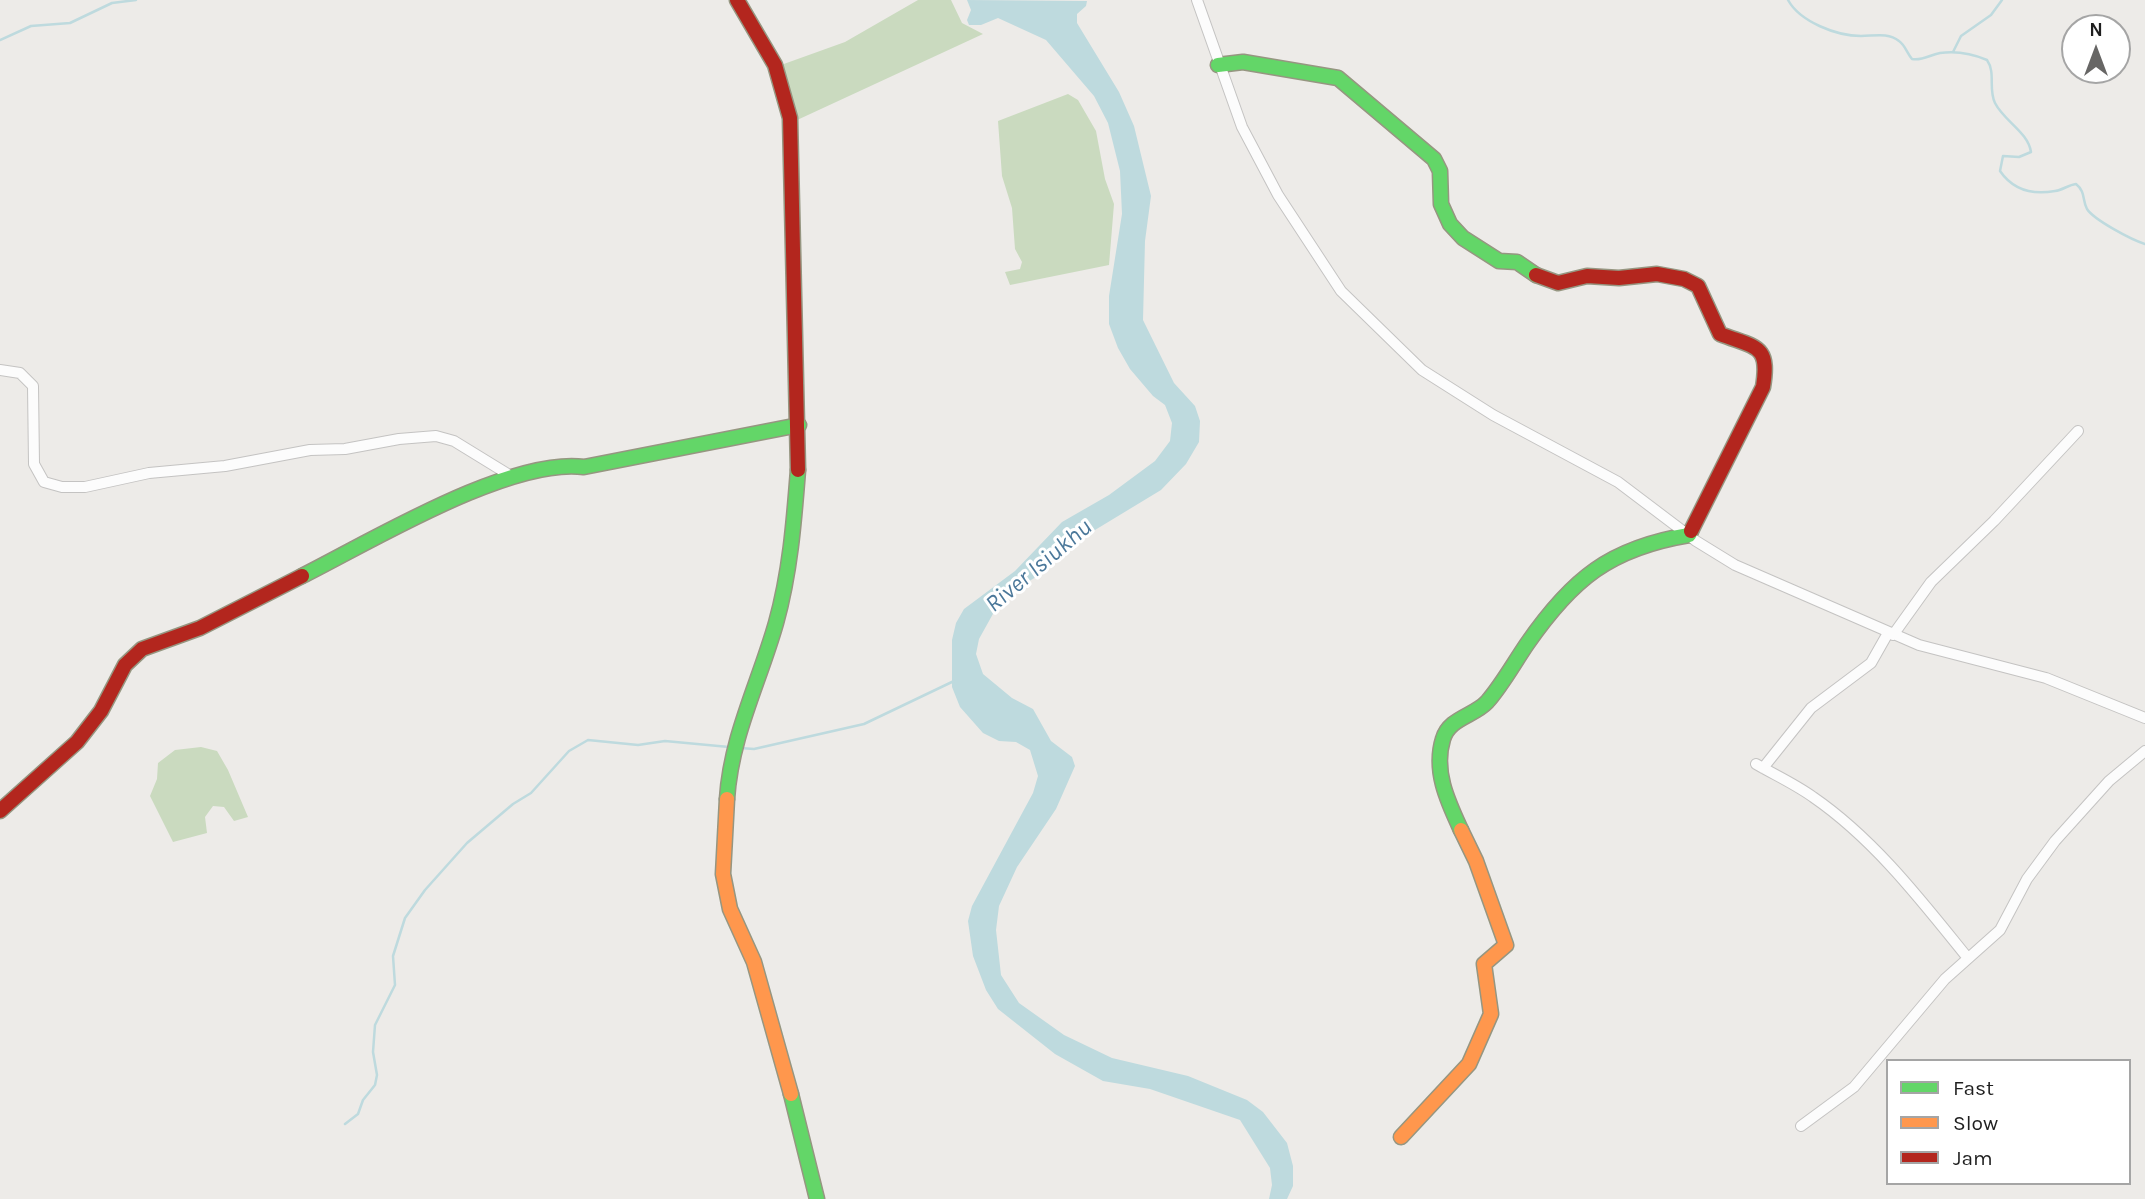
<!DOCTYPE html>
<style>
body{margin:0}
#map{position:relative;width:2145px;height:1199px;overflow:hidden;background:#edebe8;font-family:Karla,sans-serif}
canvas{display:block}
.legend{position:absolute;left:1886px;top:1059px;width:245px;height:126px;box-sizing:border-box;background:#fff;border:2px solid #a5a5a5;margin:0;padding:9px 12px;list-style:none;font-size:21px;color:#1f1f1f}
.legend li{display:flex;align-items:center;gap:14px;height:35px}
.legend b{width:35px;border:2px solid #a5a5a5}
.north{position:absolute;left:2061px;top:14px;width:70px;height:70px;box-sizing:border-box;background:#fff;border:2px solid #a5a5a5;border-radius:50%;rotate:0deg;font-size:19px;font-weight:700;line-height:28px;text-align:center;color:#1f1f1f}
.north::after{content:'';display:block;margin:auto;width:24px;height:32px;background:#676665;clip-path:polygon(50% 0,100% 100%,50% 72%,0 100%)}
</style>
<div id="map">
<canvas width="2145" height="1199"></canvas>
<ul class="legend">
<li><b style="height:9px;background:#63d668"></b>Fast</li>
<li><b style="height:9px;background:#ff974d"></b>Slow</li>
<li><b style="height:9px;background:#b3261e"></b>Jam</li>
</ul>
<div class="north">N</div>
</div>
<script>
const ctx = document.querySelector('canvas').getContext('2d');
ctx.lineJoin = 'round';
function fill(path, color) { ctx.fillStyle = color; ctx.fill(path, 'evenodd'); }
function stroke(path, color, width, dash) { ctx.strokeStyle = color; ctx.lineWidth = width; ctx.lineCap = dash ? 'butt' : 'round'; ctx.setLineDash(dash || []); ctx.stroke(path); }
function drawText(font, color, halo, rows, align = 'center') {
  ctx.font = font + ' Karla,sans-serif'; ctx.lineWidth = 6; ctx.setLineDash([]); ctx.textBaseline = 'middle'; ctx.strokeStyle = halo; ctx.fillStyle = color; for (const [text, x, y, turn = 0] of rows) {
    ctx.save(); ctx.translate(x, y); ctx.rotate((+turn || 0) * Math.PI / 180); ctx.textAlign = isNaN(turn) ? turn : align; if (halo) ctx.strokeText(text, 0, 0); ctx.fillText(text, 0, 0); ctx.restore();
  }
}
fill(new Path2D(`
 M918,0h33l11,23 21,11 -188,87 -14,-56 64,-23z
 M1068,94l10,6 18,31 9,48 9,25 -5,61 -99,20 -5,-13 15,-3 2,-7 -7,-13 -3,-41 -10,-32 -4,-55z
 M201,747l16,4 11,19 20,47 -14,4 -10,-14 -11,-1 -8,11 2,16 -34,9 -23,-46 7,-17 1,-16 17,-13z`), '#cadabf');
fill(new Path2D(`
 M967,0l120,1 -1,5 -9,8v9l42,69 15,34 17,70 -6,45 -2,79 31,63 21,23 5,15 -1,21 -13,22 -25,26 -99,60 -26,27 -15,9 -27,26 -15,27 -3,15 7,20 29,24 21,11 18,32 21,16 3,9 -19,43 -39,58 -18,39 -3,24 5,45 18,28 45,32 48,23 76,18 59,24 16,12 24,31 6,23v20l-6,13h-18l3,-14 -2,-17 -30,-48 -90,-31 -47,-8 -48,-27 -57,-45 -12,-19 -13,-34 -5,-35 4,-15 61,-113 5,-17 -8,-26 -14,-8 -17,-1 -16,-8 -23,-26 -8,-20v-47l4,-17 8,-14 51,-38 47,-49 47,-27 46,-34 15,-20 2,-18 -7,-18 -12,-9 -23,-27 -12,-21 -9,-24v-28l13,-82 -2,-43 -12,-48 -14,-27 -48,-56 -48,-22 -17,7h-12l-2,-5 4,-10z`), '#bedade');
stroke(new Path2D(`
 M1788,0c12,22 49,36 73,36 13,0 27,-4 38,5 6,4 8,12 13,18 11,2 17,-4 28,-6 15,-2 33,1 47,7 9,13 1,29 8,43 9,18 33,29 36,49l-12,5 -16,-1 -3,15c13,19 33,24 55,20 8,-1 13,-6 21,-7 10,8 6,16 11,25 7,11 45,31 58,35
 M0,40l31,-14 39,-3 42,-20 24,-3
 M1953,52l8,-16 30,-21 11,-15
 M740,748l14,1 110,-25 90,-43
 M345,1124l13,-10 5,-14 12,-15 2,-10 -4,-23 2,-27 20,-40 -2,-29 12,-38 20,-28 42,-47 46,-39 18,-11 38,-42 19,-11 50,5 27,-4 64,6`), '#bedade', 2.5);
const street = new Path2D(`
 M1197,0l45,127 36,68 63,96 81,79 71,45 125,67 78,59 39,24 184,80 127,33 99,40
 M0,370l20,3 13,13 1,78 10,18 18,5h23l64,-14 76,-7 85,-16 35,-1 54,-10 37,-3 18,5 57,35
 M1893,635l38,-53 63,-61 84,-90
 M1756,764c19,11 39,20 57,33 61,42 108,103 154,160
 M1763,768l48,-60 60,-45 17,-30
 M1801,1126l53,-39 91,-108 55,-49 27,-51 28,-38 54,-60 36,-30`);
const fast = new Path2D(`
 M1218,65l25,-3 95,16 96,81 6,12 1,33 9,20 13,14 36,23 18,1 19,13
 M302,576c68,-34 208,-119 282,-109l215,-42
 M727,799c4,-63 32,-116 49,-176 14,-50 18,-101 22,-153
 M1461,830c-13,-28 -28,-59 -18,-91 6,-21 31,-23 44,-37 15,-17 27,-39 40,-58 45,-65 83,-96 162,-109l2,-4
 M791,1094l26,105`);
const slow = new Path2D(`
 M727,799l-4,75 7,35 24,53 37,132
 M1401,1137l68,-73 22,-50 -7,-50 22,-19 -30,-84 -15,-31`);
const jam = new Path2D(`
 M737,0l38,65 15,53 8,352
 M1536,275l22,8 29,-7 32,2 38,-4 27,5 14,7 22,48c36,14 50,10 43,53l-72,144
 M0,811l77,-69 24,-31 24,-46 17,-16 58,-21 102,-52`);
stroke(street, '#c4c3c2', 12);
stroke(fast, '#969681', 17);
stroke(slow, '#969681', 17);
stroke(jam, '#969681', 17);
stroke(street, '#fcfcfc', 10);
stroke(fast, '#63d668', 14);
stroke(slow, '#ff974d', 14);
stroke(jam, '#b3261e', 14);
drawText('italic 24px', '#4b789a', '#fff', [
 ["River Isiukhu",1039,566,-40]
]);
</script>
